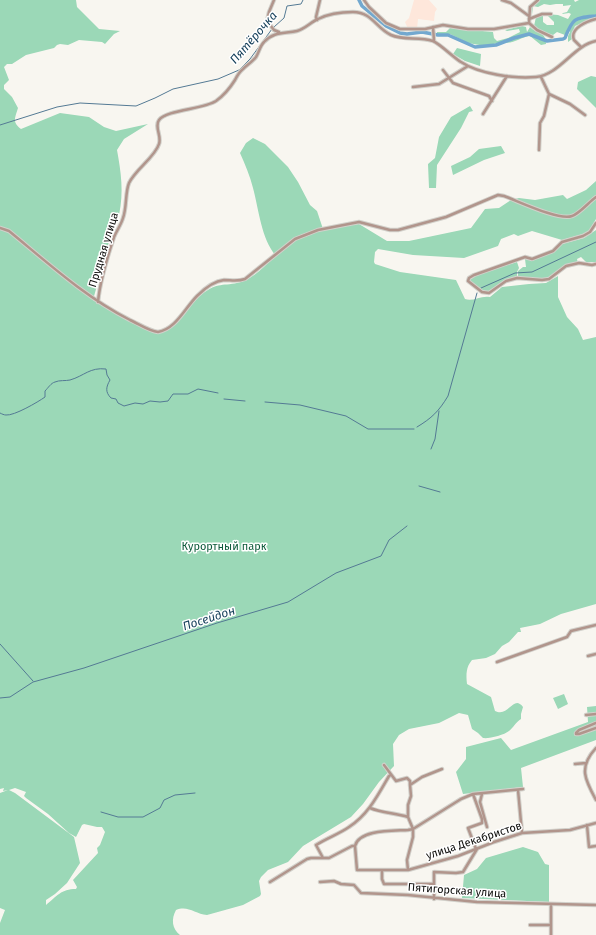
<!DOCTYPE html>
<meta charset="utf-8">
<style>
body{margin:0}
canvas{display:block;background:#f8f6f0}
</style>
<canvas width="596" height="935"></canvas>
<script>
const ctx = document.querySelector('canvas').getContext('2d');
ctx.lineJoin = 'round';
function fill(path, color) { ctx.fillStyle = color; ctx.fill(path, 'evenodd'); }
function stroke(path, color, width, dash) { ctx.strokeStyle = color; ctx.lineWidth = width; ctx.lineCap = dash ? 'butt' : 'round'; ctx.setLineDash(dash || []); ctx.stroke(path); }
function drawText(font, color, halo, rows, align = 'center') {
  ctx.font = font + ' "Fira Sans",sans-serif'; ctx.lineWidth = 3; ctx.setLineDash([]); ctx.textBaseline = 'middle'; ctx.strokeStyle = halo; ctx.fillStyle = color; for (const [text, x, y, turn = 0] of rows) {
    ctx.save(); ctx.translate(x, y); ctx.rotate((+turn || 0) * Math.PI / 180); ctx.textAlign = isNaN(turn) ? turn : align; if (halo) ctx.strokeText(text, 0, 0); ctx.fillText(text, 0, 0); ctx.restore();
  }
}
fill(new Path2D(`
 M414,0h15l8,9 -2,3 -1,9 -16,-2 -1,10h-9l-3,-7 4,-4z`), '#fee7db');
fill(new Path2D(`
 M0,0h76l1,7 22,22 21,2 -6,3 -9,10 -3,-2 -23,-2 -11,5 -8,-1 -3,1 -3,3 -28,7 -14,9h-5l-3,3 5,13 -5,5v4l8,8 6,11c-3,10 -6,14 3,21l39,-16 29,4 15,10 12,4 32,-7 -24,15 -7,11c4,22 7,42 2,65l-3,1 -23,84 16,10 46,23c19,1 33,-28 46,-38 17,-14 22,-8 40,-13 13,-4 24,-17 35,-26 -15,-18 -17,-46 -23,-68 -3,-12 -8,-24 -13,-35l6,-10 7,-5 12,6 23,23 10,15 12,23 7,6 6,18 18,-2 8,-2 10,-1 28,17h22l62,-13 14,-19 14,-1 12,-8 8,-2 16,2 28,-5 4,4 19,-9 10,-9v38l-7,12 -6,3 -21,6 -30,-9 -14,5 -4,-2 -13,5 -3,7 -34,12 -51,-3 -35,-6 -3,3 -1,10 1,2 25,8 56,8 9,19c8,3 16,-4 25,-2l12,-10 27,-3 17,-1 12,-7v21l9,20 11,12 5,11 13,-3v267l-35,10 -21,10 -20,4 1,4h-3l-9,10 -7,4 -7,8 -9,4 -14,2c-6,7 -6,14 -5,24l24,13 4,14c14,7 18,-17 28,-4l-2,7v5c-5,3 -8,9 -12,12 -5,4 -20,8 -26,7l-5,-5 -6,-4 -4,-14 -9,-2 -20,10 -30,6 -10,6 -6,9 1,22 -15,16 -16,22 -12,13 -48,29 -15,16 -20,8 -7,7 -2,4 2,13 -1,2 -17,9 -36,10c-12,-1 -19,-10 -31,-5 -5,9 -4,19 4,25h-180v-12l5,-13 -5,-2v-115l8,-3 -5,1 1,-3 -4,1zM15,788l11,4 -2,4 2,2 22,16 21,19 7,4 6,-12 2,-1 13,3h5l3,5 -5,13 -3,3 1,5 -25,27 4,7 -1,2c-15,0 -19,7 -30,16v-5l9,-6 12,-11 13,-20 -6,-26 -59,-44 -6,-3z
 M540,0h34l1,2 4,-2h17v15l-2,3 -19,8 -3,7v6l-4,3v-6l2,-4 -2,-3 -3,6 -8,-3 -4,3 -14,-4 -5,-5 2,-9 7,-3v8l4,3h7v-3l-8,-8 12,1 10,4 3,-5 -2,-1 -7,1 1,-1 4,-1 4,-7 -8,1v-2h-7l-6,1 -6,-1 -6,3 -5,-1 -1,9v-9z
 M522,26l4,1 1,5 3,-5c8,8 16,4 16,17l-5,1 -11,-9c-10,1 -17,9 -27,6l-18,4 -17,-3 -18,-9h-13v-2h9l4,-4 43,4 1,6 3,3 11,-3 12,-6 -1,-3 -12,2 -2,-1z
 M457,48l24,6 -1,12 -15,-5 -12,-7z
 M591,76l5,1v31l-19,-19 1,-7z
 M470,106l3,5 -4,1 -8,16 -24,37 -1,23h-7l-1,-24 7,-6 4,-21 12,-20z
 M501,146l4,7 -21,7 -31,15 -2,-9 19,-9 9,-8z
 M596,230v32h-10l-5,-5 -4,2 1,4 -12,3 -17,12 -7,1 -24,-2v-6l5,-4h3l-1,-8 6,1 23,-9 8,-7 22,-6z
 M517,262l2,6 -2,4v6l-11,3 -17,11 -7,-1 -13,-11 5,-5z
 M564,694l4,10 -10,5 -5,-11z
 M596,706v34l-75,28 2,19 -60,7 -7,-22 10,-13v-12l35,-9 10,12 77,-28 -1,-15z
 M523,847l15,5 7,12 4,1v37l-87,-4 2,-23 13,-6 9,-11z`), '#9bd8b7');
stroke(new Path2D(`
 M274,27l10,-9 3,-12 14,-2 2,-4
 M0,125l57,-18 23,-4 56,3 19,-8 18,-9 45,-10 21,-9 11,-11 22,-30
 M481,288l34,-15 17,-1 64,-30
 M224,399l21,2
 M265,402l35,3 46,11 22,13h46
 M0,413c2,1 4,2 6,2 8,1 32,-13 39,-18v-6c3,-3 6,-8 10,-9 4,-2 11,-1 15,-2 14,-4 20,-13 36,-11l1,6 3,5c-4,7 -5,12 1,18l5,1 2,4 6,3 11,-3 8,1 7,-3 10,1 8,-1 5,-7h15l10,-5 20,4
 M417,427c15,-9 22,-16 31,-31l29,-103
 M431,449l4,-10 4,-28
 M419,486l21,6
 M0,644l33,37
 M0,698l10,-1 23,-15 51,-14 133,-45 71,-21 48,-29 45,-17 8,-16 18,-14
 M101,812l17,5h25l17,-9 4,-8 11,-5 20,-2`), '#547a94', 1);
stroke(new Path2D(`
 M359,0l3,6 24,20 14,7 7,1 15,-2 16,3h10l27,12 21,-2 18,-7 15,-4 18,7 16,-2 2,-1c8,-21 10,-20 31,-22`), '#72a8cf', 3.5);
const minor = new Path2D(`
 M274,0l-5,12 -2,9 7,9 5,2
 M364,0l5,7 17,16 14,6h25l18,-4 25,4h26l35,-6
 M502,0l9,3 18,13
 M538,0l-8,7 -1,16 8,7 15,7
 M529,19l13,-5h9
 M317,20l-1,-3 4,-17
 M433,27l1,14
 M581,47c-2,-2 -5,-5 -7,-7 -5,-12 14,-19 22,-21
 M443,70l10,13 36,13 3,5
 M541,77l8,17 21,10 15,11
 M413,87l26,-3 29,-18
 M483,114l24,-38
 M539,150l1,-27 4,-7 5,-22
 M596,223l-6,9 -7,4 -21,6 -9,9 -21,8 -7,-2 -51,18 -5,3 -1,3 14,11 7,1 17,-12 11,-3 25,2 7,-1 17,-13 13,-3 13,2 4,-1
 M0,228l9,3c39,32 76,66 121,89 9,4 19,11 28,12 18,-3 27,-24 39,-36 6,-6 17,-15 27,-16 7,0 13,2 21,-1l50,-40 23,-9 41,-8 31,8h8l48,-13 52,-22 6,1c14,5 55,25 68,20 7,-2 17,-14 24,-19
 M98,302c2,-22 9,-44 16,-65 3,-7 7,-12 9,-19 4,-11 2,-25 6,-35 7,-14 26,-26 30,-39 3,-8 -5,-17 0,-24 7,-10 45,-11 57,-19 7,-5 14,-13 19,-21 2,-4 4,-8 8,-11 4,-4 9,-7 13,-12 3,-5 4,-11 8,-15 10,-11 21,-8 33,-11 8,-2 14,-9 21,-12 10,-5 25,-7 35,-7 19,0 23,16 38,23 13,6 28,1 42,6 7,3 20,16 28,21 18,12 54,17 75,15 23,-2 38,-32 60,-36
 M588,656l8,-2
 M497,662l70,-25 4,-6 25,-6
 M586,715l10,-1
 M596,723l-17,7 -3,3v1h3l17,-6
 M596,748c-18,19 -11,32 0,52
 M575,764l11,-1
 M384,765l12,16 11,-3 3,3v4
 M518,790l4,43
 M473,794l50,-5
 M482,794l-2,8 7,25
 M370,808c12,5 25,5 38,9
 M587,825l2,22 7,-1
 M355,846c4,-17 39,-15 53,-16l5,-1 48,-30 12,-5 9,25v4l-14,5 8,21
 M323,858l-7,-13c11,-7 23,-11 33,-18 19,-12 29,-32 40,-51l2,-1
 M408,870l-1,-10 6,-23v-8l-5,-12v-12l3,-9 -1,-11 12,-8 20,-8
 M382,871v8l2,5h50v-12l22,1 7,-1 14,-23
 M270,882l37,-23 4,-1h18l23,-12h3l2,24h51l50,-14 36,-14 28,-9 48,-3 26,-7
 M320,882l14,-1 7,3 13,1 7,8 47,2 69,7 119,3
 M434,884v15
 M530,925h21
 M551,935v-31`);
stroke(minor, '#d2d1cb', 4.5);
stroke(minor, '#b1958c', 2.5);
drawText('11px', '#0d0d0b', '#fff', [
 ["Прудная улица",104,250,-73],
 ["улица Декабристов",474,841,-18],
 ["Пятигорская улица",457,891,4]
]);
drawText('11px', '#0d5a3a', '#fff', [
 ["Курортный парк",224,547]
]);
drawText('italic 12px', '#113c57', '#fff', [
 ["Пятёрочка",254,38,-49],
 ["Посейдон",209,619,-18]
]);
</script>
